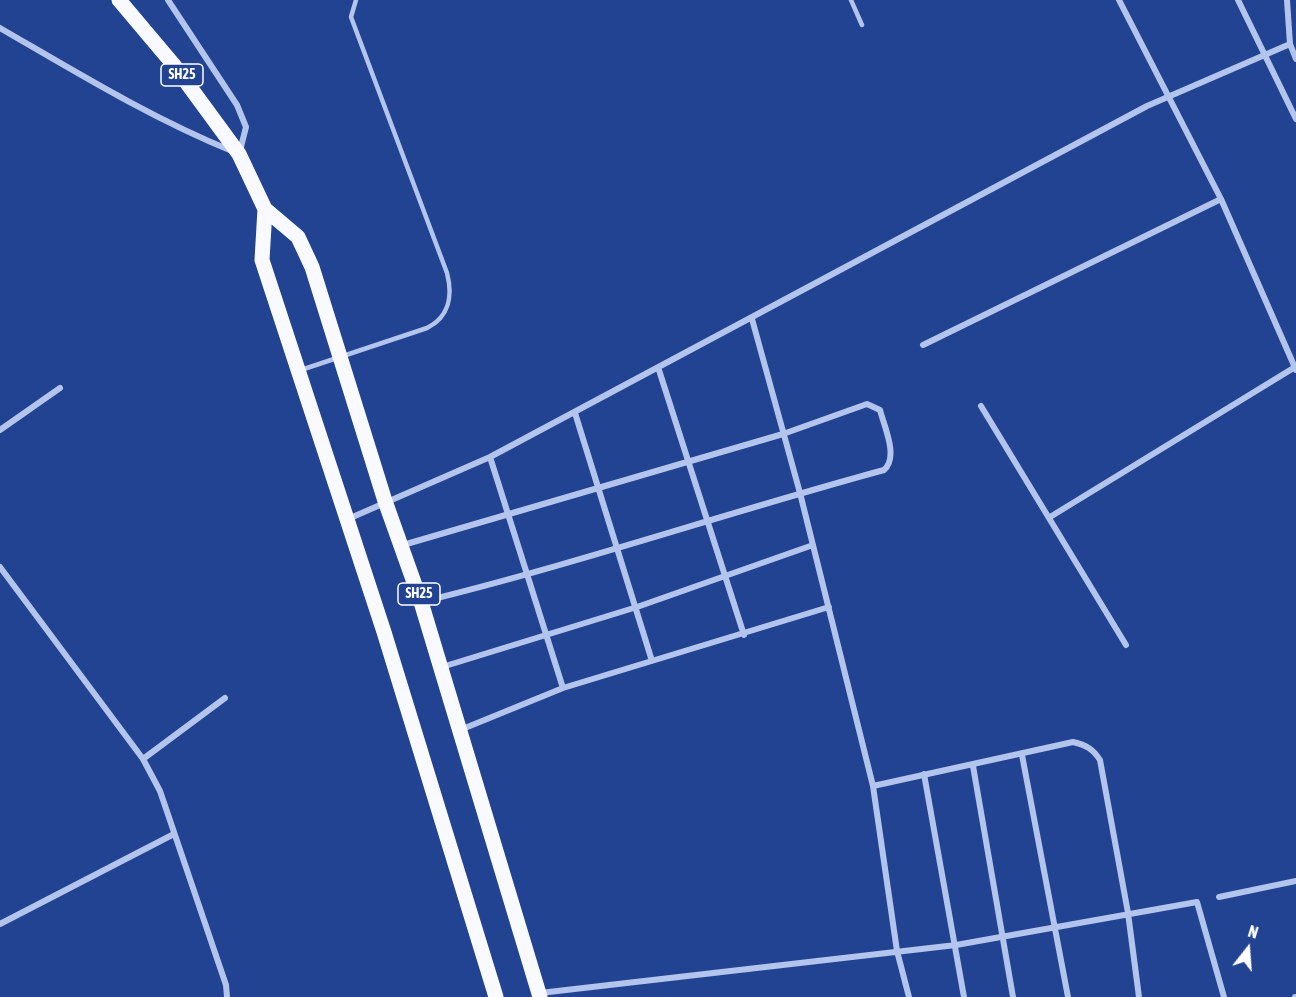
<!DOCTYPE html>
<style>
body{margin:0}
#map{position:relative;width:1296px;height:997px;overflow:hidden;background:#214392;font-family:"Asap Condensed",sans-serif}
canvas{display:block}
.north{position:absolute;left:1218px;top:919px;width:60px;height:60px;-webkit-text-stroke:4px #214392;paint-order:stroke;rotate:17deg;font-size:16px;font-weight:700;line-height:24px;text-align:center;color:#fff}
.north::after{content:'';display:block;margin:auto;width:21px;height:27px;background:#fff;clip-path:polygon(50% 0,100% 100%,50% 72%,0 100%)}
</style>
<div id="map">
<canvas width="1296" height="997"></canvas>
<div class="north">N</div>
</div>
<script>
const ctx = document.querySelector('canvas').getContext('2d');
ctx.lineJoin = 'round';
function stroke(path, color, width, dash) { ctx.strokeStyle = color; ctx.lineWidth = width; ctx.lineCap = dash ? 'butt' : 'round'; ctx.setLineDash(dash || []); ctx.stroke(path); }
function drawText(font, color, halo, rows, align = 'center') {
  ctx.font = font + ' "Asap Condensed",sans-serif'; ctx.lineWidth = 4.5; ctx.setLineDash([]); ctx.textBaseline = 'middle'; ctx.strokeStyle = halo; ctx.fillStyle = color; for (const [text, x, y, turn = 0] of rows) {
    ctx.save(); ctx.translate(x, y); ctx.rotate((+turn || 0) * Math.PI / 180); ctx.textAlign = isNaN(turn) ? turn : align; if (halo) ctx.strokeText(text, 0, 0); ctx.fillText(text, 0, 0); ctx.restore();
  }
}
stroke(new Path2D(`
 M851,0l11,25
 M301,370l126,-42c22,-11 26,-32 20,-55l-96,-256 5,-17`), '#b3c5ed', 4.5);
stroke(new Path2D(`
 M168,0l69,105 9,22 -6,24
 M1119,0l102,199 75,171
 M1238,0l58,119
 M0,28c76,44 151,90 232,123
 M1290,44l6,15
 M752,319l48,174 73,293 24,165 12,46
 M923,345l298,-146
 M658,367l86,268
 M981,406l145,239
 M575,413l77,248
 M0,430l60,-42
 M490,457l73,231
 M1050,517l245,-150
 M348,519l142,-62 657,-351 143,-62 -3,-44
 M403,545l380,-111 84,-30 13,6c4,16 19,47 4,60 -155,42 -307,94 -463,132
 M0,567l143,192 17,32 66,194 1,12
 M442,667l195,-60 176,-62
 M460,730l103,-42 266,-81
 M1022,755l46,242
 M143,759l82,-61
 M973,766l40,231
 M924,774l40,223
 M873,786l200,-44c13,3 20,7 27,18l28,153 11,84
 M1219,897l77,-16
 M0,924l174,-90
 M540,993l416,-48 241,-43 27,95
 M1295,997h1`), '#b3c5ed', 6);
stroke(new Path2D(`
 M119,0l54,64 66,90 26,55 33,28 14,30 73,234 36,101 119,395
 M265,209l-3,51 122,372 112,365`), '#f9faff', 15);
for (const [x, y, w] of [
 [182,75,42],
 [419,594,42]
]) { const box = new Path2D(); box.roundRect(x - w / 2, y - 11, w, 22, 4.5); ctx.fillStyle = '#214392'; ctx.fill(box); stroke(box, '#fff', 1.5); }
drawText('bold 14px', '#fff', null, [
 ["SH25",182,75],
 ["SH25",419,594]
]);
</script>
